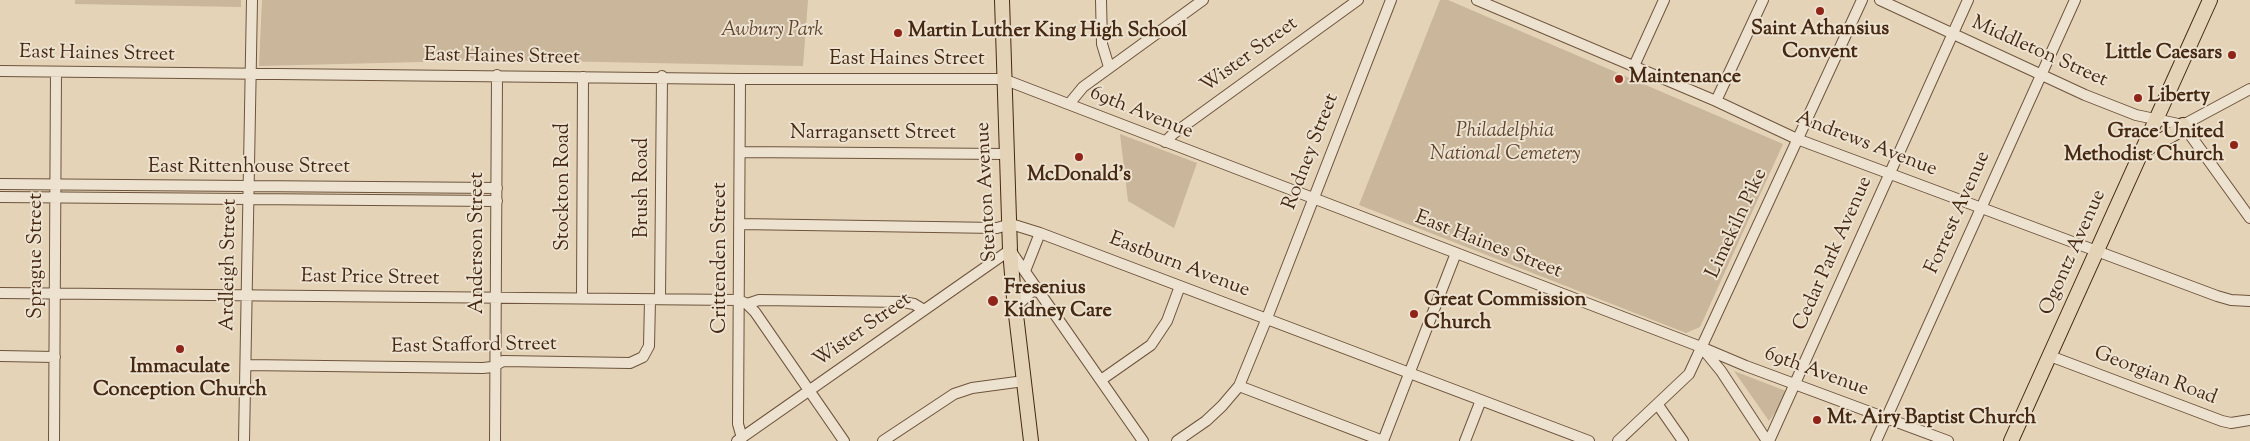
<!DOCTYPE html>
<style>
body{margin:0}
canvas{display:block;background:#e4d3b7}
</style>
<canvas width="2250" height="441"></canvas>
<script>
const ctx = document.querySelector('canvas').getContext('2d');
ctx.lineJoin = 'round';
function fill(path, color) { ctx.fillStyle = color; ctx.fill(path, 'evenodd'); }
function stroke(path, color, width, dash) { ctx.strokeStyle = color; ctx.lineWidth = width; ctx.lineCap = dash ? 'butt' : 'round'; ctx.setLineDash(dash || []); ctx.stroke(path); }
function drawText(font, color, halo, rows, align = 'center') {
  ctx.font = font + ' "Sorts Mill Goudy",serif'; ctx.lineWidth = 4; ctx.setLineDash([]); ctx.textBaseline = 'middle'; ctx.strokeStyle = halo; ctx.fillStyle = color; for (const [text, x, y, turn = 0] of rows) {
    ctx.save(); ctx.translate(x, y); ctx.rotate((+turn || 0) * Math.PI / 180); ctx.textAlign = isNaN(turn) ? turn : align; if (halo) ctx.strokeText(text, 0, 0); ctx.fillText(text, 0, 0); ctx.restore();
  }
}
fill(new Path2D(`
 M75,0h166v7l-166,-3z
 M262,0h546l-5,66 -302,-6 -242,6z
 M1440,0h8l335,144 -83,183 -14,6 -327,-128z
 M1120,134l77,29 -23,65 -46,-27z
 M1734,371l52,20 -6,15 -11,15z`), '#c9b69b');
const minor = new Path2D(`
 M1101,0l1,44 7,23
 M1477,0l239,101 81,38 420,157 14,4 19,1
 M1880,0l205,95 51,20 47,10 67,93
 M1634,66l30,-66
 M0,71l740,8h263l698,268 45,19 202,75
 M740,79l-2,345 4,14
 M1716,101l47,-101
 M1069,104l14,-17 120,-87
 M2183,125l67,-36
 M1165,142l8,-8 185,-134
 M740,152l266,2
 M0,184l497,4
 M0,197l497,4
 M739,224l258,4 14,-4 29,9 549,208
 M1025,271l15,-38
 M0,293l739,7 8,4 8,8 89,129
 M582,298l1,-221
 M660,299l2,-223
 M747,304l12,-4 144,2 11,2 10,6
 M1015,308l17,-17 7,1
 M1703,349l18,22 46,70
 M0,356l55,1
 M2050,356l172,65 9,2 19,-3
 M246,365l237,3 9,-1 11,-6 127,2 13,-6 6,-11 1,-46
 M1101,380l50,-35 16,-24 13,-35
 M1239,386l144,55
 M1658,405l25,36
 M54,441l2,-369
 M244,441l8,-441
 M495,441l2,-366
 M737,441l273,-191 133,191
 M883,441l71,-47 18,-6 52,-7
 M1177,441l29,-20 16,-15 17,-20 28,-68 124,-318
 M1383,441l73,-188
 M1465,441l16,-41
 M1618,441l71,-67 173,-374
 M1769,441l199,-441
 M1876,441l199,-441`);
const major = new Path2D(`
 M1002,0l8,250 4,48 17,143
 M2142,151l33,-18 8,-8
 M2011,441l199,-441`);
stroke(minor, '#6e543c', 12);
stroke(major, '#462913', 16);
stroke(minor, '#ede2d0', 10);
stroke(major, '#e4d3b7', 14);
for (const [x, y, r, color] of [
 [1820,11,5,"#8f2418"],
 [898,33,5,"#8f2418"],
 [2232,55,5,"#8f2418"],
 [1619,79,5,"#8f2418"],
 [2138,98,5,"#8f2418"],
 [2234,145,5,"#8f2418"],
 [1079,157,5,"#8f2418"],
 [993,301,6,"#8f2418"],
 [1414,314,5,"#8f2418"],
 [180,349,5,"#8f2418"],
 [1817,420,5,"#8f2418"]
]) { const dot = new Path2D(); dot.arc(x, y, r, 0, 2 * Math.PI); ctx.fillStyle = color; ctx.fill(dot); stroke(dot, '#ede2d0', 2); }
drawText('bold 20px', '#462913', '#ede2d0', [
 ["Saint Athansius",1820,31,"center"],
 ["Convent",1820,54,"center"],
 ["Martin Luther King High School",908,33],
 ["Little Caesars",2222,55,"right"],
 ["Maintenance",1629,79],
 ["Liberty",2148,98],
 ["Grace United",2224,134,"right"],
 ["Methodist Church",2224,157,"right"],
 ["McDonald's",1079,177,"center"],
 ["Fresenius",1004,290],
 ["Kidney Care",1004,313],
 ["Great Commission",1424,302],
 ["Church",1424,325],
 ["Immaculate",180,369,"center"],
 ["Conception Church",180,392,"center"],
 ["Mt. Airy Baptist Church",1827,420]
], 'left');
drawText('italic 20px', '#60452e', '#ede2d0', [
 ["Awbury Park",772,32],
 ["Philadelphia",1505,133],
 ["National Cemetery",1505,156]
]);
drawText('20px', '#462913', '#ede2d0', [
 ["Middleton Street",2039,53,24],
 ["East Haines Street",97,55,1],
 ["Wister Street",1250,56,-36],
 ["East Haines Street",502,58,1],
 ["East Haines Street",907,61],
 ["69th Avenue",1141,114,22],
 ["Narragansett Street",873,135],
 ["Andrews Avenue",1866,145,21],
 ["Rodney Street",1312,152,-69],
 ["East Rittenhouse Street",249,169],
 ["Stockton Road",565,187,-90],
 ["Brush Road",644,188,-90],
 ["Stenton Avenue",988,192,-93],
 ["Forrest Avenue",1959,213,-66],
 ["Limekiln Pike",1738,224,-65],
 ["Anderson Street",479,243,-90],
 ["East Haines Street",1488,246,21],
 ["Ogontz Avenue",2074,253,-66],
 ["Cedar Park Avenue",1834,254,-66],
 ["Sprague Street",38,256,-90],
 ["Crittenden Street",722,258,-90],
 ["Ardleigh Street",230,265,-89],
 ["Eastburn Avenue",1179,266,21],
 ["East Price Street",370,279,1],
 ["Wister Street",863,331,-35],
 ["East Stafford Street",474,347,-1],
 ["69th Avenue",1816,373,20],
 ["Georgian Road",2155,377,21]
]);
</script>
